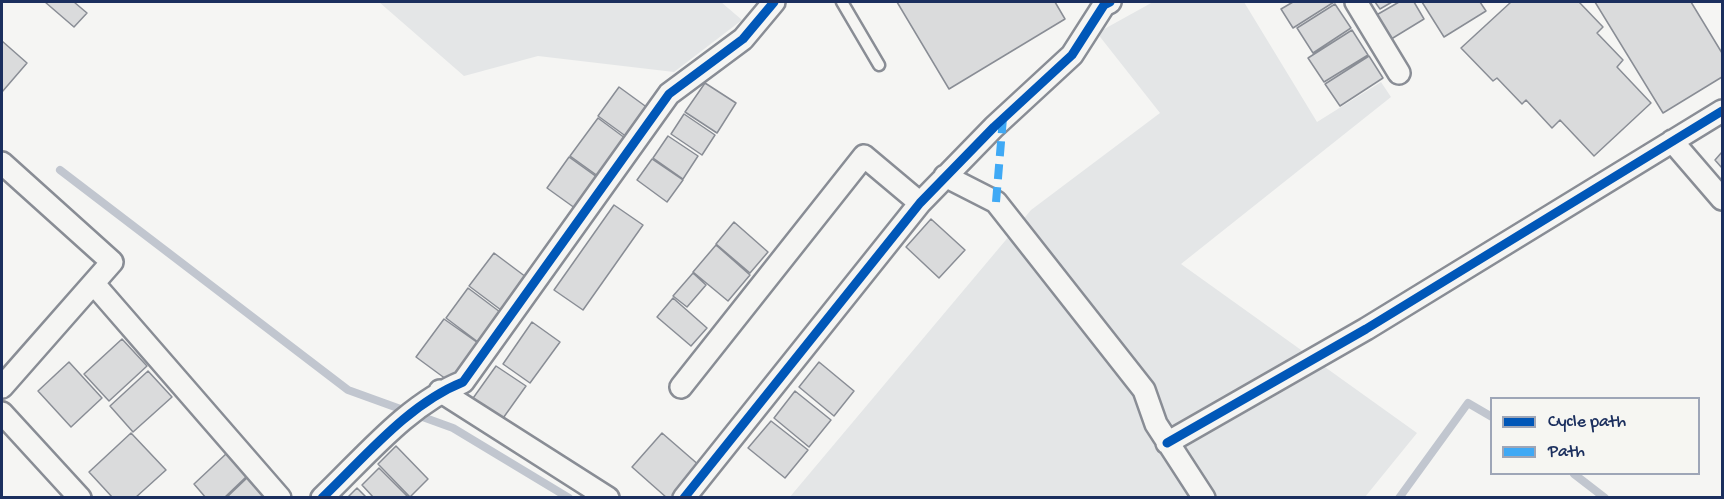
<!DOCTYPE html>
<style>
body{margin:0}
#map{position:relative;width:1724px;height:499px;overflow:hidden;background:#f5f5f3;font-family:"Gochi Hand",sans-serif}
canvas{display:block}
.frame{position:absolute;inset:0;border:3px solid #1b2f5e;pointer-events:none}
.legend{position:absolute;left:1490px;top:397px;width:210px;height:78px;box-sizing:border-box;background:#f6f6f2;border:2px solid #9ea6b7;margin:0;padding:8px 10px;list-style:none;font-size:18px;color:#1b2f5e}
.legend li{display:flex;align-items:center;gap:12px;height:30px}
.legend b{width:30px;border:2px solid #9ea6b7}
</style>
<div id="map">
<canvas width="1724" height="499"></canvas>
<div class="frame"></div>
<ul class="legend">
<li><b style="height:8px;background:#0057b8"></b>Cycle path</li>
<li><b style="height:8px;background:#3fa9f5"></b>Path</li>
</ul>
</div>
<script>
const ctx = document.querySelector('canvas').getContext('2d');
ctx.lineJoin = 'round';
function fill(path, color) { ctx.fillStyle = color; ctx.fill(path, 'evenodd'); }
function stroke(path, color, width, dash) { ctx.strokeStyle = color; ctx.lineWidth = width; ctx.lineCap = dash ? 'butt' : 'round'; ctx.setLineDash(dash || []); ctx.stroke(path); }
fill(new Path2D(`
 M379,2h342l21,18 -68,52 -136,-16 -74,20z
 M1153,2h91l73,120 64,-40 10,15 -210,167 236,169 -52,64 -576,1 242,-288 129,-97 -63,-80z`), '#e4e6e7');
stroke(new Path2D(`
 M60,170l288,220 105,38 116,70
 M1574,474l31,24
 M1399,498l69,-95 24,14`), '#c1c6cf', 8);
const building = new Path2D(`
 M45,2h29l13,11 -13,14z
 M897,2h158l10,17 -116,70z
 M1293,2h41l-41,26 -12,-19z
 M1375,2h17l-12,7z
 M1399,2h15l10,17 -36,22 -15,-24z
 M1422,2h58l6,9 -42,26z
 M1511,2h68l24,25 -6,6 26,27 -6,7 34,36 -57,53 -34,-36 -8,8 -26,-28 -4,4 -25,-26 -4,3 -32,-33z
 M1595,2h96l31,51v24l-59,36z
 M1335,4l16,24 -38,25 -16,-25z
 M1352,30l16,25 -44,27 -16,-24z
 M2,41l25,22 -25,29z
 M1369,56l14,22 -43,28 -15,-22z
 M705,83l31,20 -19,30 -32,-21z
 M619,87l33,24 -21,29 -33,-24z
 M684,114l31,21 -13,20 -31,-21z
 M598,118l31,23 -27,38 -32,-23z
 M668,136l30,20 -15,23 -30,-21z
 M1722,152v16l-7,-8z
 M569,157l32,23 -22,31 -32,-23z
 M652,159l31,21 -16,22 -30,-22z
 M614,205l29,20 -60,85 -29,-20z
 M931,219l34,31 -26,28 -33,-31z
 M734,222l34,30 -18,21 -34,-29z
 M716,245l34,30 -22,26 -35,-29z
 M494,253l32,24 -25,33 -32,-24z
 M693,273l13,12 -19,22 -14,-11z
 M468,288l32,24 -22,30 -32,-24z
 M673,298l34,30 -16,18 -34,-29z
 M444,319l34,24 -28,39 -34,-25z
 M532,322l28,20 -30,41 -27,-19z
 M122,339l25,27 -38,35 -25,-27z
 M69,362l33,36 -31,29 -33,-36z
 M819,362l35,29 -20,25 -35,-29z
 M496,366l30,20 -25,35 -30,-20z
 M148,371l24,26 -39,35 -23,-26z
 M795,391l36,29 -22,27 -35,-29z
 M771,421l37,29 -23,28 -37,-30z
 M131,433l35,37 -31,28h-22l-24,-26z
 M662,433l38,33 -28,32h-5l-35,-31z
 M396,446l32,33 -18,18 -32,-33z
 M227,453l20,23 -23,22h-18l-12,-14z
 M379,468l28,28 -1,2h-32l-12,-13z
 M248,477l19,21h-41z
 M357,488l10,10h-20z`);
fill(building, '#dadbdc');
stroke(building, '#898d95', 1.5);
const service = new Path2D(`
 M842,2l37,63`);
const minor = new Path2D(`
 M1356,2l43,71
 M1672,141l50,58
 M2,163l110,99 -110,125
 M945,176l51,26 148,188 12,34 48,74
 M94,284l186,214
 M681,387l183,-231 56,47
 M440,391l168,107
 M2,413l78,85
 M1167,443l199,-114 356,-218
 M322,498c43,-41 86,-94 141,-116l206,-288 74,-55 31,-37
 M684,498l236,-295 74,-76 78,-72 32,-50 6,-3`);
stroke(service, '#898d95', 15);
stroke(minor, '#898d95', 26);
stroke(service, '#f5f5f3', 10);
stroke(minor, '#f5f5f3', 21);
stroke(new Path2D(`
 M996,202l7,-84`), '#3fa9f5', 8, [15, 8]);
stroke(new Path2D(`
 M1167,443l199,-114 356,-218
 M322,498c43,-41 86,-94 141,-116l206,-288 74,-55 31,-37
 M684,498l236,-295 74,-76 78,-72 32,-50 6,-3`), '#0057b8', 9);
</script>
